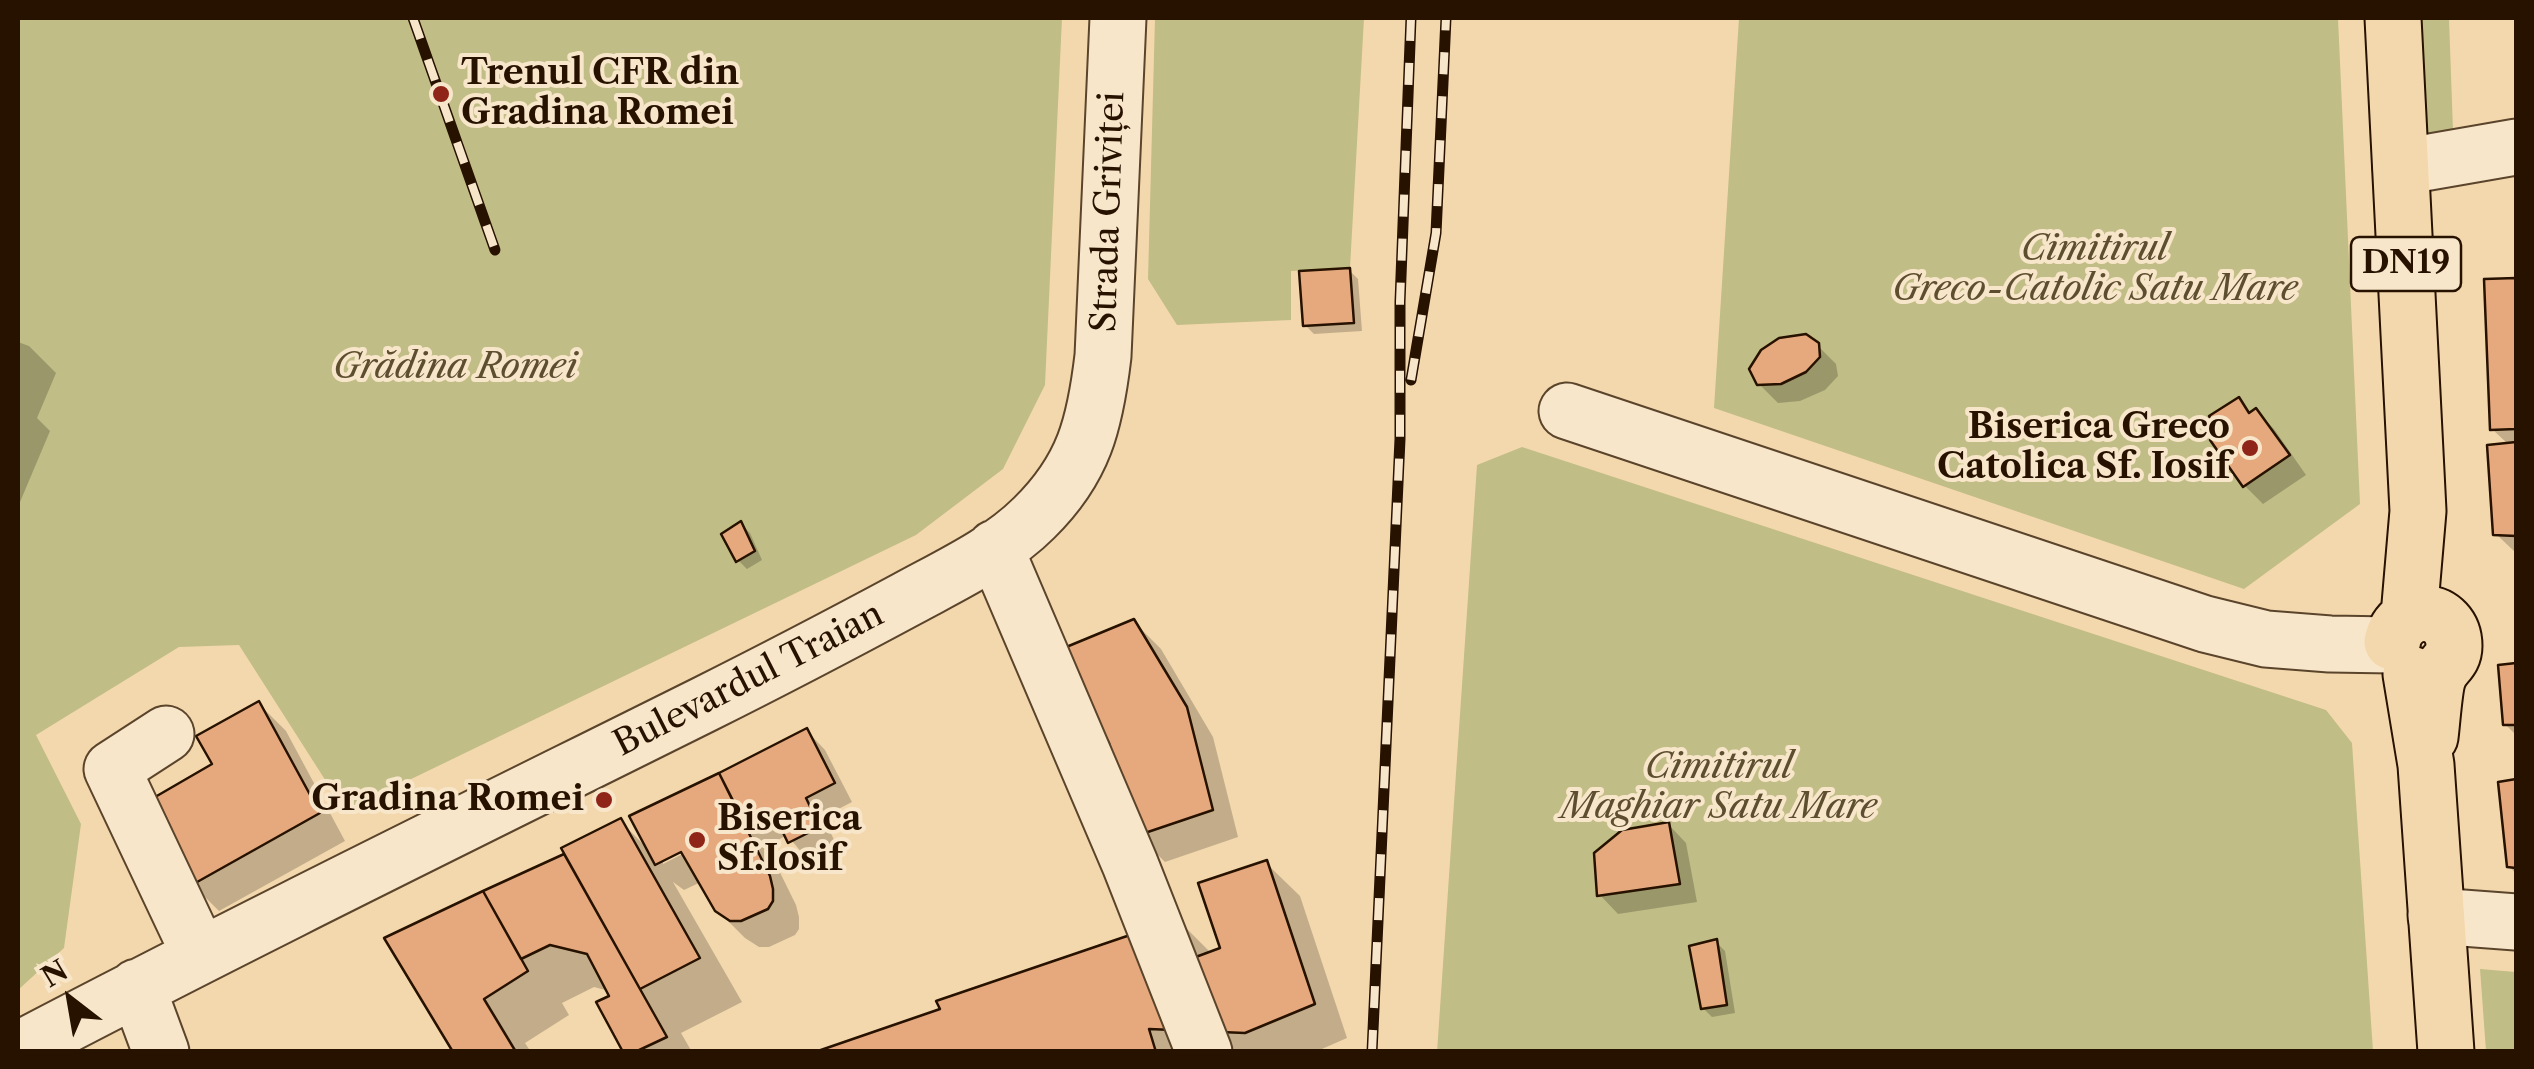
<!DOCTYPE html>
<meta charset="utf-8">
<style>
body{margin:0}
#map{position:relative;width:2534px;height:1069px;overflow:hidden;background:#f4d8ad;font-family:"Libre Caslon Text",serif}
canvas{display:block}
.frame{position:absolute;inset:0;border:20px solid #271200;pointer-events:none}
.north{position:absolute;left:20px;top:949px;width:100px;height:100px;-webkit-text-stroke:8px #f8e6ca;paint-order:stroke;rotate:329deg;font-size:28px;font-weight:700;line-height:40px;text-align:center;color:#271200}
.north::after{content:'';display:block;margin:auto;width:35px;height:45px;background:#271200;clip-path:polygon(50% 0,100% 100%,50% 72%,0 100%)}
</style>
<div id="map">
<canvas width="2534" height="1069"></canvas>
<div class="frame"></div>
<div class="north">N</div>
</div>
<script>
const ctx = document.querySelector('canvas').getContext('2d');
ctx.lineJoin = 'round';
function fill(path, color) { ctx.fillStyle = color; ctx.fill(path, 'evenodd'); }
function stroke(path, color, width, dash) { ctx.strokeStyle = color; ctx.lineWidth = width; ctx.lineCap = dash ? 'butt' : 'round'; ctx.setLineDash(dash || []); ctx.stroke(path); }
function drawText(font, color, halo, rows, align = 'center') {
  ctx.font = font + ' "Libre Caslon Text",serif'; ctx.lineWidth = 8; ctx.setLineDash([]); ctx.textBaseline = 'middle'; ctx.strokeStyle = halo; ctx.fillStyle = color; for (const [text, x, y, turn = 0] of rows) {
    ctx.save(); ctx.translate(x, y); ctx.rotate((+turn || 0) * Math.PI / 180); ctx.textAlign = isNaN(turn) ? turn : align; if (halo) ctx.strokeText(text, 0, 0); ctx.fillText(text, 0, 0); ctx.restore();
  }
}
fill(new Path2D(`
 M18,18h1044l-17,367 -42,84 -87,66 -571,276 -106,-166 -60,2 -143,88 45,89 -17,124 -46,42z
 M1155,18h209l-14,250 -59,3v49l-114,5 -29,-46z
 M1739,18h599l22,486 -116,85 -530,-181z
 M2415,18h34l5,141 -33,5z
 M1522,447l804,263 26,33 21,308 -936,1 40,-587z
 M2480,969l36,3v79h-30z`), '#c1bd86');
fill(new Path2D(`
 M1349,270l9,9 4,52 -48,3 -9,-9z
 M2516,281v272l-20,-19 13,-89 -17,-16 -6,-147z
 M18,342l11,4 27,27 -19,45 13,13 -30,71 -2,-1z
 M1817,345l19,19 2,12 -13,14 -25,11 -22,2 -19,-19z
 M2239,400l13,14 4,-3 18,18 32,46 -43,29 -18,-18 -31,-45 10,-8z
 M741,524l9,9 12,27 -15,9 -9,-9z
 M1134,622l27,27 52,88 25,100 -73,25 -27,-27z
 M2516,666v69l-11,-11 -4,-57z
 M259,704l27,27 59,110 -126,70 -27,-27 23,-119z
 M807,731l18,19 27,52 -29,15 14,29 -29,14 -21,-25 -20,11 29,59 3,12v12l-4,6 -26,12h-10l-14,-9 -28,-28 -16,-28 -17,8 -11,-8 69,120 -61,31 11,19h-66l-13,-55 -4,-6 -15,-4 -32,16 7,12 -44,28 6,9h-75l-68,-113 180,-84 52,-34 28,28 -16,-32zM691,844l3,4 -31,16v-6z
 M2516,781v93l-7,-8 -8,-82z
 M1668,824l18,19 11,59 -79,12 -18,-19z
 M1266,863l34,33 47,142 -32,14h-492l120,-42 236,-89 33,33 12,-4z
 M1716,942l9,9 10,62 -23,4 -9,-9z`), '#0003');
const building = new Path2D(`
 M1350,268l4,55 -51,3 -4,-55z
 M2516,278v151l-26,1 -6,-151z
 M1806,334l13,9 1,14 -14,15 -25,12 -24,1 -8,-16 12,-19 18,-12z
 M2239,397l10,16 7,-5 34,47 -47,32 -33,-47 10,-7 -11,-17z
 M2516,442v94l-23,-1 -6,-90z
 M741,521l14,30 -19,11 -15,-28z
 M1134,619l53,88 26,103 -77,26 -27,-93 -50,-93z
 M2516,663v62h-13l-5,-60z
 M259,701l61,112 -130,73 -47,-82 69,-40 -16,-28z
 M807,728l28,55 -29,15 14,29 -32,16 -14,-29 -27,14 -28,-55z
 M719,773l51,103 3,13v12l-5,8 -27,12h-11l-15,-10 -34,-59 -26,13 -26,-49z
 M2516,779v89l-9,-1 -9,-85z
 M621,818l79,140 -60,31 -79,-141z
 M1669,822l11,62 -83,12 -3,-43 28,-23z
 M564,854l103,183 -32,15h-12l-27,-50 13,-6 -22,-42 -37,-9 -29,14 -38,-68z
 M1267,860l48,144 -70,29 -96,-4 7,23h-341l125,-43 -4,-8 244,-83 13,40 27,-10 -22,-65z
 M483,891l45,80 -44,28 32,53h-63l-69,-114z
 M1717,939l10,66 -26,4 -12,-63z`);
fill(building, '#e6a97e');
stroke(building, '#271200', 2.5);
const minor = new Path2D(`
 M2401,167l115,-20
 M1567,411l638,213 61,15 64,5 62,1
 M995,548l135,316 74,188
 M166,734l-54,35 88,186
 M2436,916l80,6
 M137,987l24,65
 M18,1050c227,-119 458,-232 687,-346 68,-34 135,-69 202,-105 42,-23 92,-46 127,-81 50,-49 61,-94 69,-162l15,-338`);
const major = new Path2D(`
 M2393,18l25,493 -9,105
 M2392,642c9,-41 62,-36 62,4 0,14 -9,17 -14,27 -6,11 -8,50 -10,64
 M2411,674l15,91 20,287`);
stroke(minor, '#5a442b', 59);
stroke(major, '#271200', 59);
stroke(minor, '#f8e6ca', 55);
stroke(major, '#f4d8ad', 55);
const rail = new Path2D(`
 M413,18l82,232
 M1411,380l25,-147 10,-215
 M1372,1052l28,-613v-137l11,-284`);
stroke(rail, '#271200', 11);
stroke(rail, '#f8e6ca', 8, [22]);
for (const [x, y, r, color] of [
 [441,94,10,"#8f2418"],
 [2250,448,10,"#8f2418"],
 [604,800,10,"#8f2418"],
 [697,840,10,"#8f2418"]
]) { const dot = new Path2D(); dot.arc(x, y, r, 0, 2 * Math.PI); ctx.fillStyle = color; ctx.fill(dot); stroke(dot, '#f8e6ca', 4); }
for (const [x, y, w] of [
 [2406,264,110]
]) { const box = new Path2D(); box.roundRect(x - w / 2, y - 27, w, 54, 8); ctx.fillStyle = '#f8e6ca'; ctx.fill(box); stroke(box, '#271200', 2.5); }
drawText('bold 32px', '#271200', null, [
 ["DN19",2406,264]
]);
drawText('bold 35px', '#271200', '#f8e6ca', [
 ["Trenul CFR din",461,74],
 ["Gradina Romei",461,114],
 ["Biserica Greco",2230,428,"right"],
 ["Catolica Sf. Iosif",2230,468,"right"],
 ["Gradina Romei",584,800,"right"],
 ["Biserica",717,820],
 ["Sf.Iosif",717,860]
], 'left');
drawText('35px', '#271200', '#f8e6ca', [
 ["Strada Griviței",1109,212,-88],
 ["Bulevardul Traian",749,680,-27]
]);
drawText('italic 35px', '#5d4e2f', '#f8e6ca', [
 ["Cimitirul",2095,250],
 ["Greco-Catolic Satu Mare",2095,290],
 ["Grădina Romei",455,368],
 ["Cimitirul",1719,768],
 ["Maghiar Satu Mare",1719,808]
]);
</script>
